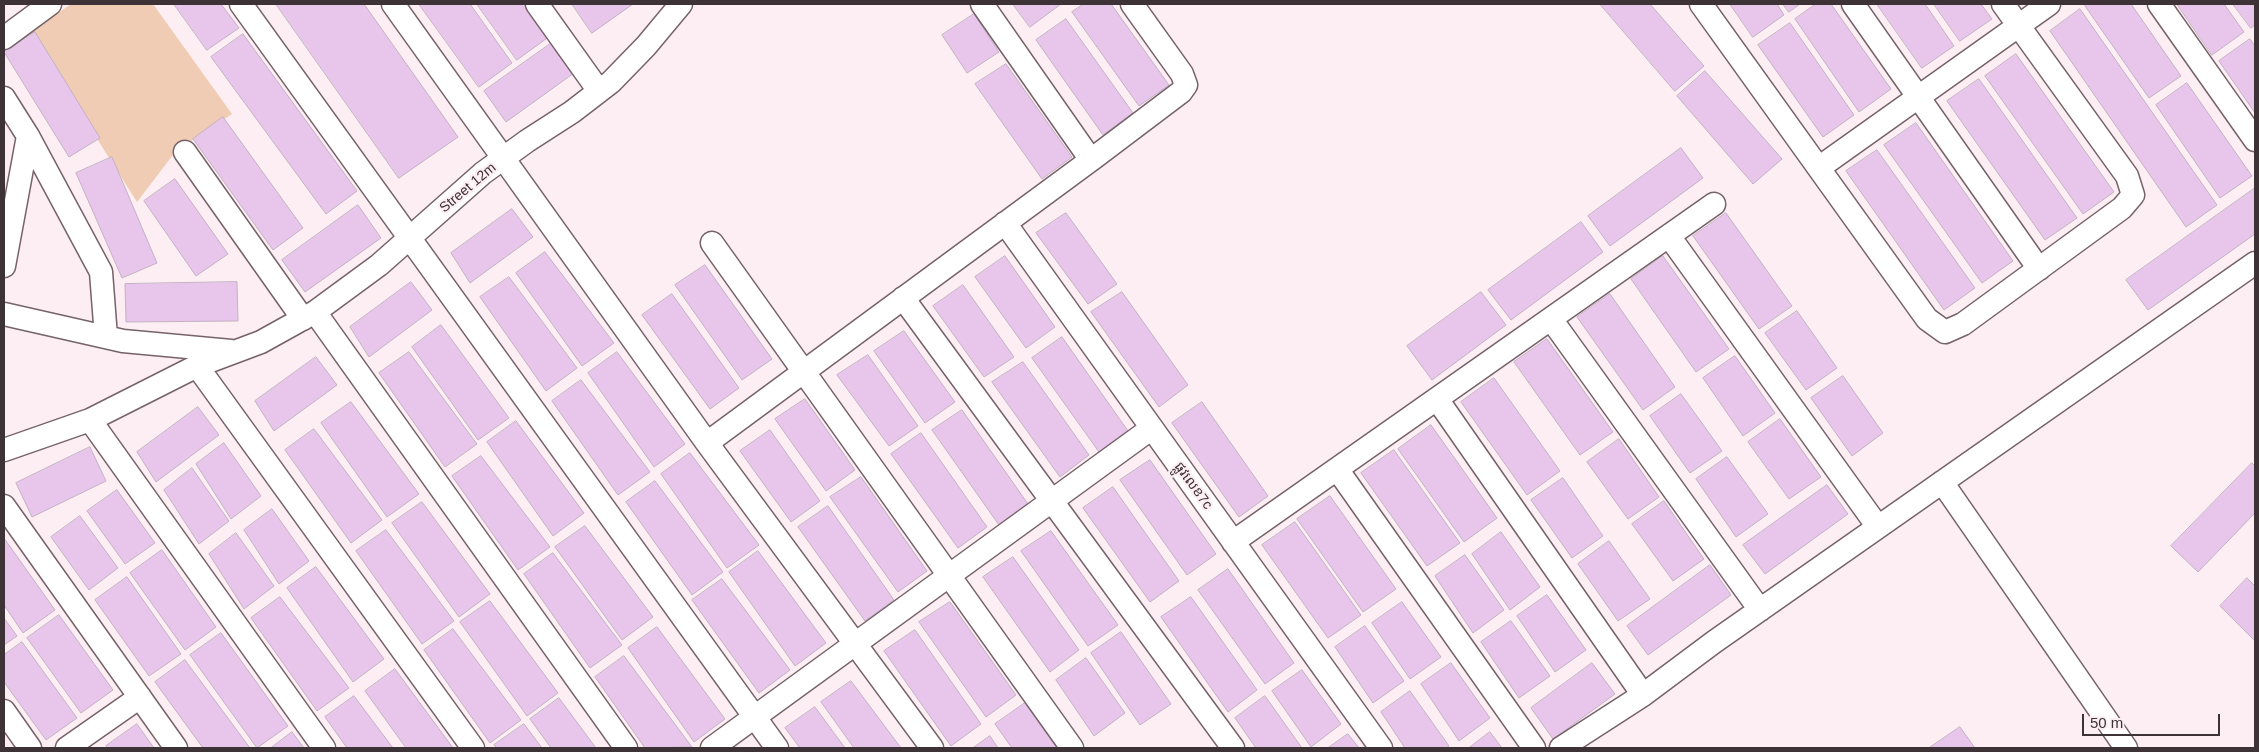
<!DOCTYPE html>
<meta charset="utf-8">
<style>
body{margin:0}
#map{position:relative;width:2259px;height:752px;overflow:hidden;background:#fceef3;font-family:Arial,sans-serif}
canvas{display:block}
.frame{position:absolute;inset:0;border:5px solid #3d3337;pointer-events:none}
.scale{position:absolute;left:2082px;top:714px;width:138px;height:22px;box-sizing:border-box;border:2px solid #3d3337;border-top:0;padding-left:6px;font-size:15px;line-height:18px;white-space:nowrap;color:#3d3337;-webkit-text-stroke:4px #fceef3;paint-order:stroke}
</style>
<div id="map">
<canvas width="2259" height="752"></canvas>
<div class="frame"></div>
<div class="scale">50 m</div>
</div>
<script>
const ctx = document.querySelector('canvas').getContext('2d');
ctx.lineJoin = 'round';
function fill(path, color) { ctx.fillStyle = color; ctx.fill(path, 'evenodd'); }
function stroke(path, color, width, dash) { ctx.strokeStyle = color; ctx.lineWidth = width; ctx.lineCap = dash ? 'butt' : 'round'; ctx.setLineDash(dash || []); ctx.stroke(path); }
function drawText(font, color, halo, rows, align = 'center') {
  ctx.font = font + ' Arial,"Noto Sans Khmer",sans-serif'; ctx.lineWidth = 4.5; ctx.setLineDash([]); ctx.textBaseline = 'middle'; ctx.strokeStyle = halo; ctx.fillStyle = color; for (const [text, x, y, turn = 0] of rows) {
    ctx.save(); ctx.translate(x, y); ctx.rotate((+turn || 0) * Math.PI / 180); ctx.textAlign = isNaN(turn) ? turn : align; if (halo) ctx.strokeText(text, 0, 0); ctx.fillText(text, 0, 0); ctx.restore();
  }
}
fill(new Path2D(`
 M71,4h82l79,110 -56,37 -39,51 -107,-169z`), '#f0ccb4');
const building = new Path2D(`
 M174,4h47l18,24 -32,22z
 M276,4h88l94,133 -59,41z
 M419,4h51l42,59 -33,24z
 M477,4h50l23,32 -33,24z
 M572,4h61l-41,29z
 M1013,4h48l-31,23z
 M1084,4h27l58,81 -30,21 -67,-94z
 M1600,4h50l54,62 -29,25z
 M1730,4h47l7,11 -31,22z
 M1783,4h17l-11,8z
 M1816,4h15l60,85 -32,23 -64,-93z
 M1877,4h48l29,42 -32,22z
 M1934,4h47l11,15 -32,22z
 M2087,4h44l50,72 -32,22 -64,-92z
 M2177,4h47l20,28 -32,23z
 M2233,4h22v21l-4,3z
 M2080,9l137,196 -31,22 -136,-196z
 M974,14l25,38 -32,21 -25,-38z
 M1066,19l67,94 -30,22 -67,-95z
 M1790,23l64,92 -31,22 -65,-92z
 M35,32l65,106 -31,19 -65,-105z
 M243,34l114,157 -31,23 -115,-157z
 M2250,39l5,7v67l-36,-52z
 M553,42l21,31 -68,49 -22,-31z
 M2016,54l98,138 -31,22 -98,-138z
 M1006,64l66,93 -30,22 -67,-95z
 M1705,71l77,88 -29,25 -76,-88z
 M1979,79l98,139 -32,22 -98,-139z
 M2187,83l65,93 -32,22 -64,-93z
 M223,117l80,111 -30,22 -80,-111z
 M1916,123l97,138 -31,22 -98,-138z
 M1681,148l22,30 -93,68 -22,-30z
 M1877,150l98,138 -31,22 -98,-139z
 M112,157l45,106 -35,15 -46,-105z
 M175,179l53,75 -32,22 -52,-75z
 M2255,188v46l-107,76 -22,-30z
 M358,205l23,33 -76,54 -23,-32z
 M512,209l21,28 -63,46 -19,-30z
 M1066,213l51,71 -29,20 -52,-71z
 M1726,213l66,93 -33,23 -66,-93z
 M1581,222l22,30 -92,68 -23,-30z
 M545,252l69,91 -32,23 -66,-93z
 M1005,256l50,71 -29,21 -51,-71z
 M1663,256l66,93 -33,23 -65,-93z
 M705,265l67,94 -30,21 -67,-95z
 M509,277l68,91 -31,23 -66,-94z
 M237,282l1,39 -112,1 -1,-38z
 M411,282l21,28 -63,47 -19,-30z
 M963,285l51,72 -30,20 -51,-71z
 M1122,292l66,93 -29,22 -68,-95z
 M1481,292l25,33 -74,55 -25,-34z
 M672,294l67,94 -29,21 -68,-94z
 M1610,294l65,93 -32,23 -66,-93z
 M1797,311l40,57 -31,22 -41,-57z
 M441,325l68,93 -31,22 -66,-93z
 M904,331l51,71 -30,21 -51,-72z
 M1062,337l66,94 -29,21 -67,-94z
 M1547,339l66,93 -33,23 -66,-93z
 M409,352l68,92 -32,23 -66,-94z
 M617,352l68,92 -31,23 -66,-94z
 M868,355l50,71 -29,20 -52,-71z
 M1735,356l40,57 -32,23 -40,-58z
 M316,357l21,28 -63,46 -19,-30z
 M1023,362l66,93 -29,22 -68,-95z
 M1843,376l40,57 -31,23 -41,-58z
 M1494,378l66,93 -33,24 -66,-93z
 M581,380l69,92 -32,23 -66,-94z
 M1681,394l41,57 -32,22 -40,-57z
 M805,399l50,71 -29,21 -51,-72z
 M351,402l68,92 -32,23 -66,-94z
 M1202,402l66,94 -29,21 -67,-94z
 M198,407l21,28 -63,47 -19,-30z
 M962,410l66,94 -29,21 -67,-95z
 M1780,419l41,58 -32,22 -41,-57z
 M516,421l68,92 -31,23 -66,-94z
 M1431,425l66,93 -33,24 -66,-93z
 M314,429l68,91 -31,23 -66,-93z
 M770,430l50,71 -29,21 -51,-71z
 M921,433l66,94 -29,21 -67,-94z
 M1619,439l40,58 -31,22 -41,-57z
 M224,443l37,53 -30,23 -35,-55z
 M90,447l16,34 -74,36 -16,-34z
 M1394,450l66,93 -33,23 -66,-93z
 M690,453l69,92 -32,23 -66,-94z
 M481,456l69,91 -32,23 -66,-94z
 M1727,457l41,57 -32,23 -40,-58z
 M1150,460l66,94 -29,21 -67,-95z
 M2252,463l3,3v47l-57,59 -27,-26z
 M192,468l37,53 -30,23 -35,-54z
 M861,477l66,94 -29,21 -68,-95z
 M1563,478l40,58 -31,22 -41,-58z
 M655,481l68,91 -31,23 -66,-93z
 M1827,485l21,29 -83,60 -22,-29z
 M1113,487l66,94 -29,21 -67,-94z
 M117,490l38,53 -30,21 -38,-53z
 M1330,496l66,93 -33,23 -66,-93z
 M1664,501l40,58 -31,22 -41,-57z
 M422,502l68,92 -31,23 -67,-94z
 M828,506l66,94 -29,21 -67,-94z
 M272,509l37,52 -30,23 -35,-54z
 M80,516l38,52 -29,22 -38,-53z
 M1295,522l66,93 -33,23 -66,-93z
 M585,526l68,91 -31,23 -67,-93z
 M386,530l68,91 -32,23 -66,-93z
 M1051,531l67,94 -30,21 -67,-95z
 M1501,532l39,55 -30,23 -38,-56z
 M236,533l38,53 -30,23 -35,-55z
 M4,538l51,72 -32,23 -19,-28z
 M1609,541l41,58 -32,22 -40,-57z
 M162,550l54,77 -31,23 -55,-77z
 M758,551l68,92 -31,23 -66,-94z
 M553,553l69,92 -32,23 -66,-94z
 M1465,555l39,55 -31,23 -38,-57z
 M1013,557l66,93 -29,22 -67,-95z
 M1710,565l21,30 -83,60 -21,-29z
 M316,567l68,92 -31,23 -66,-94z
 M1228,569l66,94 -29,21 -67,-94z
 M127,577l54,77 -32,22 -54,-76z
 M2247,578l8,8v55l-35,-35z
 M722,579l68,91 -31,23 -67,-93z
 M1547,595l39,55 -31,22 -38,-56z
 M280,597l69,91 -32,23 -66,-93z
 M1191,597l66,93 -29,22 -67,-95z
 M490,601l68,92 -31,23 -67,-94z
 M950,602l66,93 -30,22 -67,-95z
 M1402,602l39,55 -31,22 -38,-56z
 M59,615l54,75 -32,23 -54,-75z
 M4,618l13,18 -13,9z
 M1511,621l39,55 -31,22 -38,-56z
 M1365,626l39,55 -31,22 -38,-56z
 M657,627l68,92 -31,23 -66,-94z
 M453,629l68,91 -31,23 -66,-93z
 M915,630l66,94 -30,22 -67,-95z
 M1121,632l50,72 -31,21 -49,-72z
 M221,633l67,93 -31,22 -67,-93z
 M22,642l55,76 -31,22 -42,-58v-27z
 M624,656l68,91 -47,1 -50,-71z
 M1086,658l39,55 -31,23 -38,-56z
 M185,660l65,88h-47l-48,-66z
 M1451,663l39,55 -31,23 -38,-57z
 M1592,663l23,31 -62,45 -22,-31z
 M395,669l58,79h-47l-41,-57z
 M1302,670l39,54 -30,23 -39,-56z
 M851,681l50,67h-47l-33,-46z
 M1410,691l39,55 -3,2h-41l-24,-36z
 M354,696l39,52h-46l-22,-31z
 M1265,696l37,52h-46l-21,-30z
 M559,698l37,50h-45l-21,-29z
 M1025,703l32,45h-45l-17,-24z
 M815,707l30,41h-45l-15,-20z
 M137,724l17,24h-46l-2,-2z
 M524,724l18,24h-45l-3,-3z
 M1960,727l15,21h-46z
 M292,732l12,16h-33z
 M1490,732l12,16h-33z
 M1348,734l11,14h-31z
 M990,736l8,12h-25z`);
fill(building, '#e8c5ea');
stroke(building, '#c2b2c3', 1);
const minor = new Path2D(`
 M241,4l536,744
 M393,4l314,439 225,305
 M537,4l62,87
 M1701,4l226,315 18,13 18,-8 159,-116 11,-13 -6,-19 -124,-172
 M1853,4l186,265
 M2159,4l96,136
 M4,38l46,-34
 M4,98l24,38 73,136 5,65
 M185,152l118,167
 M1091,160l90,-68 5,-7 -4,-11 -50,-70
 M1820,167l229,-163
 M1005,223l376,525
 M1669,236l209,291
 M712,243l360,505
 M4,266l24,-130
 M903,298l330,450
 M315,312l311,436
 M4,314l119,27 108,10
 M1551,319l209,291
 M197,366l276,382
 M1437,399l206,296
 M90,420l234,328
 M707,443l384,-283 -109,-156
 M4,450l86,-30 107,-54 64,-24 54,-30 64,-47 104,-92 44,-32 45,-29 39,-30 35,-36 35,-42
 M1337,469l197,279
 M1942,482l184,266
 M4,506l172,242
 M1233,542l481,-338
 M4,711l26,37
 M67,748l73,-51
 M712,748l440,-320
 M1561,748l82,-53 71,-53 541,-379`);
stroke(minor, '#766269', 25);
stroke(minor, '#fff', 22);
drawText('14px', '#3d3337', '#fceef3', [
 ["Street 12m",468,188,-40],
 ["ផ្លូវលេខ7c",1193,486,54]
]);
</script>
